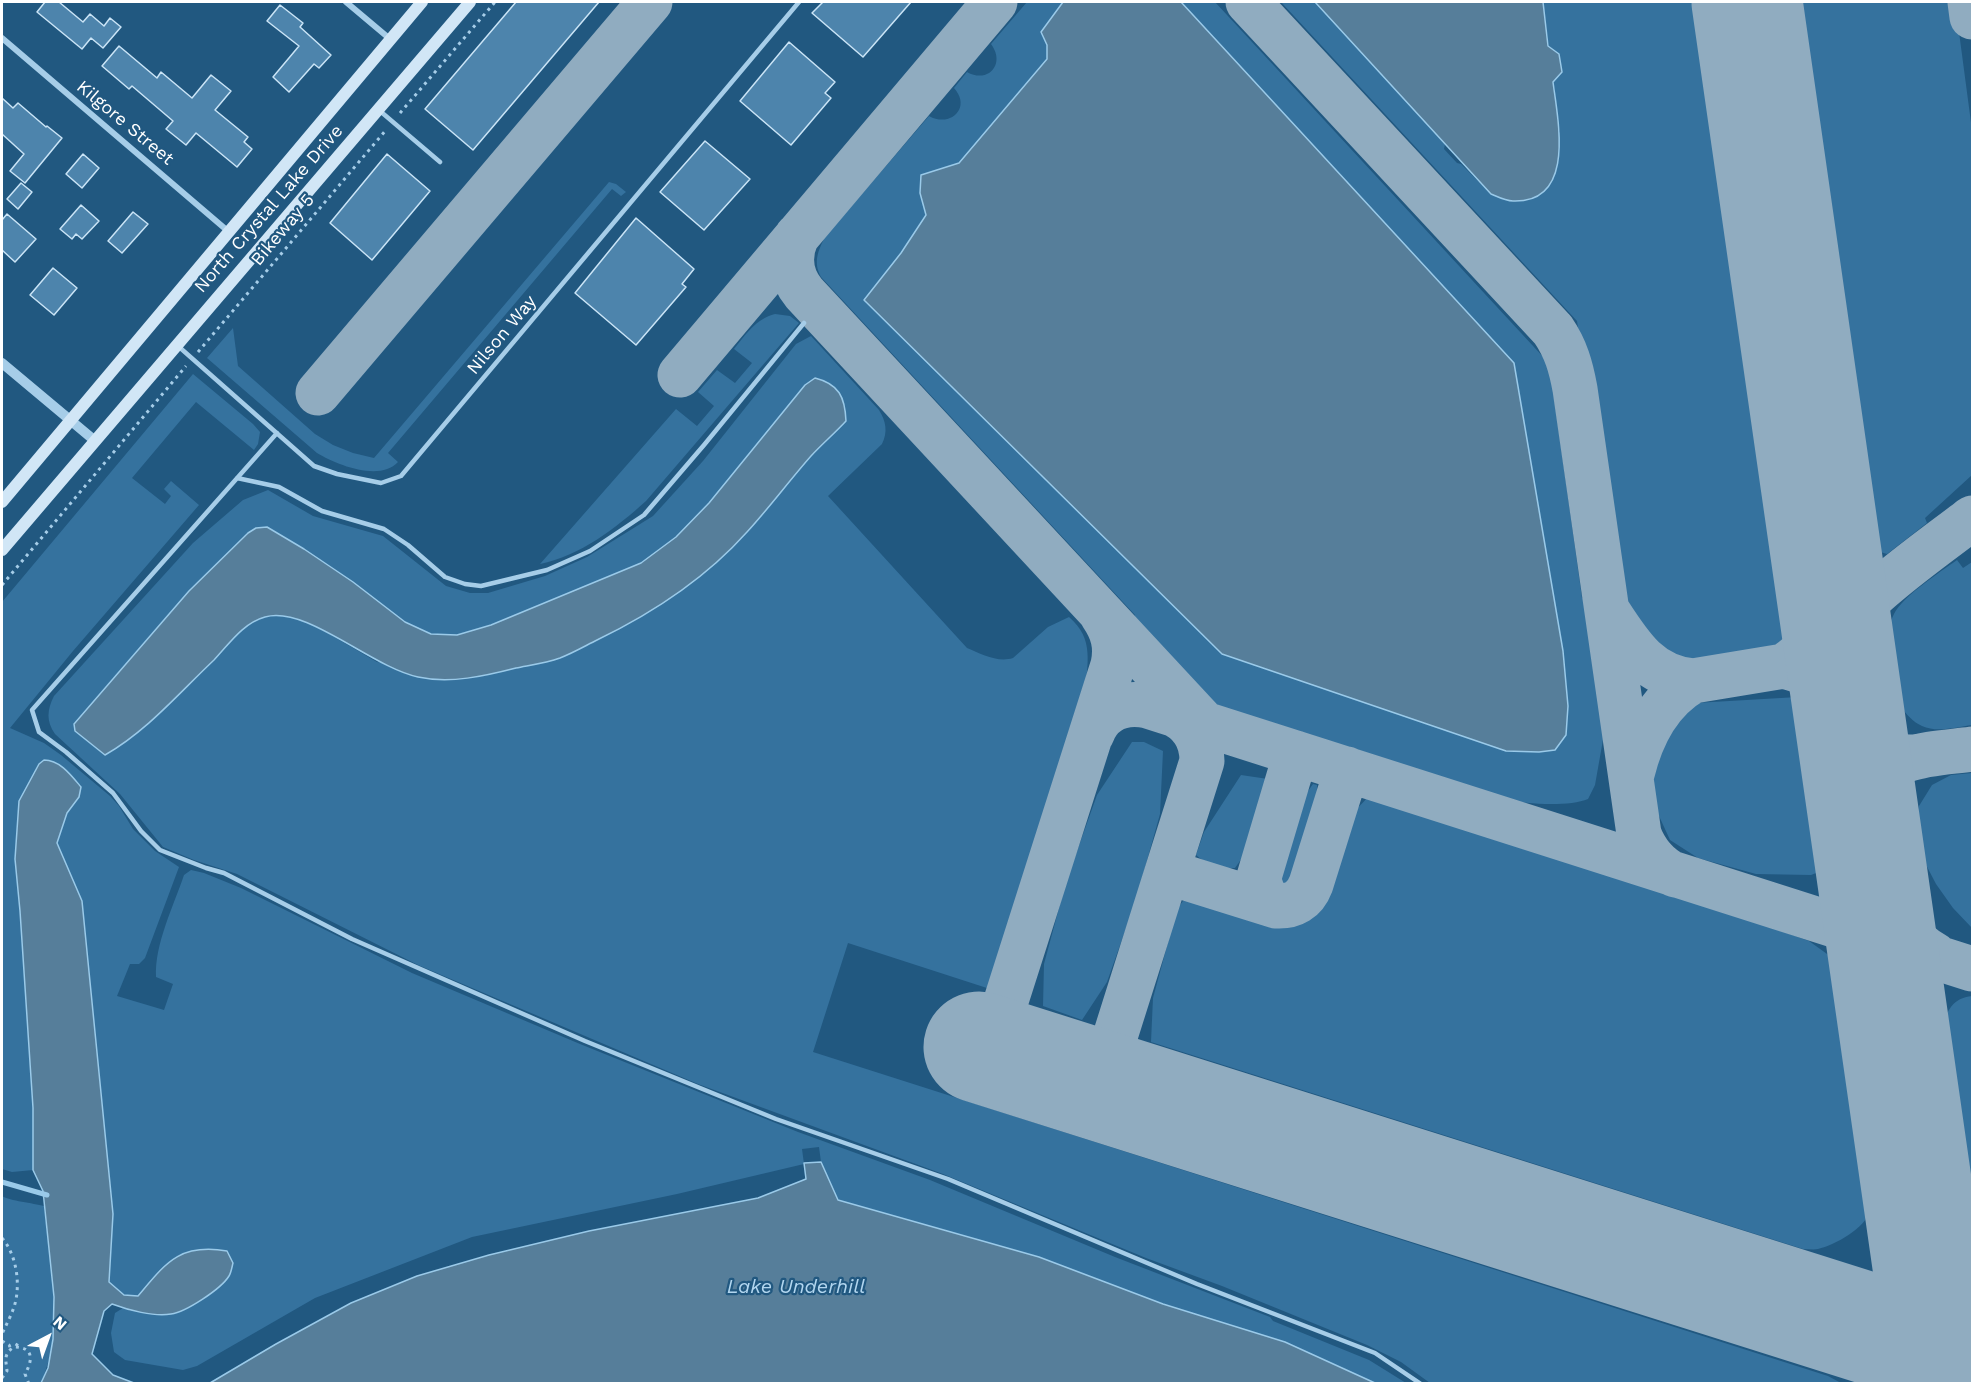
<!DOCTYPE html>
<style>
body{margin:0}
#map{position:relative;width:1974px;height:1385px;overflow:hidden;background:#215880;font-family:"Work Sans",sans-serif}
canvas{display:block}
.frame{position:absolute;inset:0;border:3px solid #fff;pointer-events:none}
.north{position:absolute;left:18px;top:1307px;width:60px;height:60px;-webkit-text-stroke:4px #215880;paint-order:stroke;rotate:41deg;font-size:16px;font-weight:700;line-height:24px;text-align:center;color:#fff}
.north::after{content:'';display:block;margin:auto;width:21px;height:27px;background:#fff;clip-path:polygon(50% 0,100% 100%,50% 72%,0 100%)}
</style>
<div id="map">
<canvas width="1974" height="1385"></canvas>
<div class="frame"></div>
<div class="north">N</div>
</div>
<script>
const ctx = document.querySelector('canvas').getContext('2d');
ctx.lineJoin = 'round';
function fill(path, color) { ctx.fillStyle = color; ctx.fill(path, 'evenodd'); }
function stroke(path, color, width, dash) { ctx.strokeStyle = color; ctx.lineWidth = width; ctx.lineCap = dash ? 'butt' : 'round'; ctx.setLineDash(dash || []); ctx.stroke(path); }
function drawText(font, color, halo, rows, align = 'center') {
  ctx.font = font + ' "Work Sans",sans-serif'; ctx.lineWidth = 4.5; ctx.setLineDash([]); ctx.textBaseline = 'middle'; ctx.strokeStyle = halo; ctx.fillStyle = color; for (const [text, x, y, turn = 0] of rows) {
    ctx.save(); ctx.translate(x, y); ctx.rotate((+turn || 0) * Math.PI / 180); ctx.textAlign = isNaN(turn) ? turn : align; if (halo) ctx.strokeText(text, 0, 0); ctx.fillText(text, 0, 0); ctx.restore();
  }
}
fill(new Path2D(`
 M1027,2h36l-22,30 6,13v13l-88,105 -37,12 -2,18 6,21 -25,39 -36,47 357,354 346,52 -5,-55 -49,-288 -333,-361h34l331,358 5,15 31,223 8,-1 14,137 -9,51 -7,14c-19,8 -61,5 -82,1l-203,-64 -88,-31 -86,-84 6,-6 -314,-338c-8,-15 -3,-26 4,-40l104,-121c21,12 43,-8 25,-28l13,-16c21,12 39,-8 24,-28z
 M1281,2h34l130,142 -1,5 13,14 4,1 30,30 69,-62 -17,-130h156l91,642 -68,12 -41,5 -30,-21 -11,-12 -23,-37 -40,-270z
 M1794,2h161l17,128v345l-47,43 2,5 -40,31 -10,-3 -6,-5z
 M609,182l7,2 10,8 -5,4 -9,-7 -224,264 10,9c-18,20 -61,3 -81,-9l-110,-95 26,-30 5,38 77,68 18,11 20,8 21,5z
 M775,314l15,2 9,7 -153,178c-30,27 -66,55 -106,63l136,-155 21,17 17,-20 -16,-14 19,-22 18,13 17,-20 -18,-14c12,-15 22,-30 41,-35z
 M811,336l68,74c7,11 9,22 3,34l-54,52 139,152c14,6 31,15 46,10l35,-31 21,-10c26,22 18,47 16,77l-95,295 -142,-46 -35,109 1015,324 13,7h-411l-29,-21 -34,-17 -145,-59 -76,-28 -203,-84 -245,-90 -280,-119 -181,-91 -43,-14 -31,-13 -43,-53 -65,-60c-9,-13 -8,-24 -1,-38l139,-153 50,-43 25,-10 45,26 70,20 63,50 24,7h18l57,-17 42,-19 66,-41 50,-55 93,-117zM805,385l40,36 -33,33 -327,222 -108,-14 -65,-38 -17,-7 -19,-3 -14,4 -17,8 -101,101 -24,19 -15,9 -30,-24 -1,-8 115,-132 58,-58 107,50 51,39 26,12 25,1 35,-10 150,-62 35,-26 33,-34z
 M193,374l60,50 7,8 -2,12 -4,6 -58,-48 -64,76 33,26 6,-8 -7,-7 7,-8 28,24 -126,146 -63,77 34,15 17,12 49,41 9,10 14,23 22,22 24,16 -34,91 -6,6h-9l-13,32 47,14 9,-26 -17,-7c-2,-32 18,-72 28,-102l7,-5 13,3 37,15 171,85 168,71 218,88 132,48 185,77 155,60 3,4 96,39 37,23h-31l-90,-41 -122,-38 -157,-56 -169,-48 -16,-38 -2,-15 -17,2 2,15 -127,30 -205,43 -157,61 -118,68 -14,4 -58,-10 -11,-8 -3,-19 4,-20 8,-5 8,3 30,-43 -22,28 -15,-1 -15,-13 4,-69 -31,-312 -25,-58 10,-30 12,-16 -50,-11 -10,15 -4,58 5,52 13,197v62l-21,2 -10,-3v-567z
 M1957,560l6,8 9,-6v163c-15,2 -35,8 -50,1 -34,-16 -44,-81 -28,-112 8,-17 46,-42 63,-54z
 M1798,697l24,146 2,27 -13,5 -55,-1 -58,-16 -28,-18 -16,-35 -6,-32 13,-30 11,-16 23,-24z
 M1132,742h12l19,9 -3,63 -24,86 -29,82 -25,38 -39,-14 1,-42 22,-82 31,-87z
 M1972,773v155l-19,-20 -17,-24 -13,-25 -9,-24 5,-29 13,-21 19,-10z
 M1241,775l27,4c0,45 -8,54 -33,89 -16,1 -27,-3 -39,-13l8,-23z
 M1313,784l4,1 -1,41 -8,26 -22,32 -4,-1v-39l9,-29z
 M1367,798l327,102 115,41 25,18 4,6 32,245c-4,18 -35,35 -52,39 -4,1 -10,0 -15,0l-652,-207 2,-44 24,-89 6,-8 39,1 59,13c46,0 45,-58 62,-88 6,-11 16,-20 24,-29z
 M1972,996v237l-30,-205c5,-18 11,-30 30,-32z
 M2,1196c8,5 31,7 42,10 6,58 21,122 -3,177h-39z`), '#35729e');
const water = new Path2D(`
 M1063,2h118l333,361 49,288 5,55 -2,29 -11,15 -16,2 -33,-1 -284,-97 -358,-354 37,-47 25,-38 -6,-22 1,-18 38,-12 88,-104v-14l-6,-13z
 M1315,2h228l5,44 11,8 3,18 -9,10c5,39 23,121 -40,119 -7,0 -15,-4 -22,-7z
 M815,378c24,6 30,19 31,43 -11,12 -24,23 -35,35 -22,25 -42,52 -64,76 -42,47 -94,81 -150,108 -12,6 -24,13 -37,18 -14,5 -29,7 -44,10 -31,8 -66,16 -98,9 -47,-10 -112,-72 -153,-60 -22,6 -36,27 -51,43 -35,33 -67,71 -109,95l-30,-24 -1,-7 115,-133 59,-58 8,-5 11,-1 37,22 49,33 52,40 26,12 26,1 34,-10 150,-62 35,-26 33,-34 96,-118z
 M44,760c16,0 27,15 37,27l-2,10 -12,16 -10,30 25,58 31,313 -4,68 15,13 14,1c28,-33 41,-53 89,-45l6,12c-1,4 -2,10 -4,13 -8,13 -43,36 -58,38 -17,3 -43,-4 -59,-10l-8,7 -12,43 21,21 21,8h-93l7,-15 5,-29 1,-42 -11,-106 -10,-21v-62l-13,-197 -5,-52 4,-58 20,-37z
 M821,1162l17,38 201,57 124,47 122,38 90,41h-1165l66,-39 75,-41 66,-27 72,-21 100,-24 169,-33 48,-19 -2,-16z`);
fill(water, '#567e9a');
stroke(water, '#9acae9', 1.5);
stroke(new Path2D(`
 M2,1182l45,13`), '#9acae9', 5);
stroke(new Path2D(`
 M1248,2l305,328c13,19 18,37 22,59l64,445c7,19 18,32 36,41
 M1970,2l2,15
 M797,236c-9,20 -7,40 7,57l396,426
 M680,375l315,-373
 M318,393l332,-391
 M1834,608c-11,24 -28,43 -50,58 25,7 48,16 64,38
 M1609,613c22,34 41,64 84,68 -35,20 -52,56 -61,93
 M1693,681l91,-15
 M1847,699c0,-24 -5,-51 2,-73 9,-27 98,-88 123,-108
 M1850,718c17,25 30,40 63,39
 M1092,734c9,-25 31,-33 56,-28l824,263
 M1865,825c2,-11 3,-22 6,-32 15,-41 66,-39 101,-44
 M1866,834c5,18 8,38 15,56 9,24 31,53 54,65
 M1167,872l109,34c17,1 29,-6 35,-22l36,-115
 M1276,906c-11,-6 -16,-16 -17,-29l37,-124
 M1849,930c35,18 36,52 43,87
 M990,1051l123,-386c4,-19 0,-34 -11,-50
 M1141,1098c-17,-17 -31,-29 -28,-55l89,-282c0,-23 -11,-40 -33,-49`), '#90acc0', 45);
stroke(new Path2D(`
 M1747,2l198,1382
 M979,1047l993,314`), '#90acc0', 111);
const building = new Path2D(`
 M45,2h14l24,20 7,-8 14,12 6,-8 11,9 -18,21 -12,-10 -9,11 -45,-37z
 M516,2h83l-126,148 -48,-41z
 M823,2h88l-48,55 -51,-44z
 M280,5l23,18 -3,4 31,28 -12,13 -5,-4 -25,28 -16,-15 26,-31 -32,-25z
 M789,42l46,40 -10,11 6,5 -40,47 -51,-44z
 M119,46l38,32 4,-6 31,26 19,-23 20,16 -16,19 33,27 -4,5 8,7 -15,18 -41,-34 -10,12 -20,-16 7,-8 -41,-35 -3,3 -27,-23z
 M2,98l11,10 5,-5 28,24 1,-1 15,12 -37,45 -15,-12 14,-17 -22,-20z
 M705,141l45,38 -46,51 -44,-38z
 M83,154l16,14 -17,20 -16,-14z
 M387,154l43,37 -58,69 -42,-37z
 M21,183l11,9 -14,17 -11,-10z
 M81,205l18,16 -17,18 -6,-5 -4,5 -12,-10z
 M133,212l15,12 -26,29 -14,-12z
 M7,214l29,25 -21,23 -13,-12v-30z
 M636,218l58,51 -12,15 4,3 -50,58 -61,-52z
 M53,268l24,20 -23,27 -24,-20z`);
fill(building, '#4d84ac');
stroke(building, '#cae4f6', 1.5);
stroke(new Path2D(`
 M400,113l95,-111
 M198,352l188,-222
 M2,585l184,-219
 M2,1238c15,17 19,48 12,69 -3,9 -8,18 -12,27
 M2,1341l7,4 2,4
 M16,1346l3,-5
 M2,1378l5,-7c-1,-11 -4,-17 7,-24 20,0 19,13 11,27l4,10`), '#a6cde8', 3, [3, 4.5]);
stroke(new Path2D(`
 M380,111l60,51
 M178,346l136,120 23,8 44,9 20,-7 398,-474
 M277,433l-245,277 7,22 27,20 47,41 28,38 19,19 46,18 18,5 128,66 233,102 191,78 172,60 249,105 178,69 46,31
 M237,478l42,9 43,24 62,18 24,16 37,32 20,7 16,2 66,-16 43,-19 54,-36 60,-70 100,-122`), '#a6cde8', 4.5);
stroke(new Path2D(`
 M346,2l44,37
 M2,38l227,194`), '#a6cde8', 6);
stroke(new Path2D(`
 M2,363l92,77`), '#a6cde8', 10);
stroke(new Path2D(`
 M2,502l420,-500
 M2,550l468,-548`), '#d1e6f6', 12);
drawText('18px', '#fff', '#215880', [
 ["Kilgore Street",125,123,40],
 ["North Crystal Lake Drive",269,209,-49],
 ["Bikeway 5",283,230,-50],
 ["Nilson Way",502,335,-50]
]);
drawText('italic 20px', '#b2d6ef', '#215880', [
 ["Lake Underhill",796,1287]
]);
</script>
